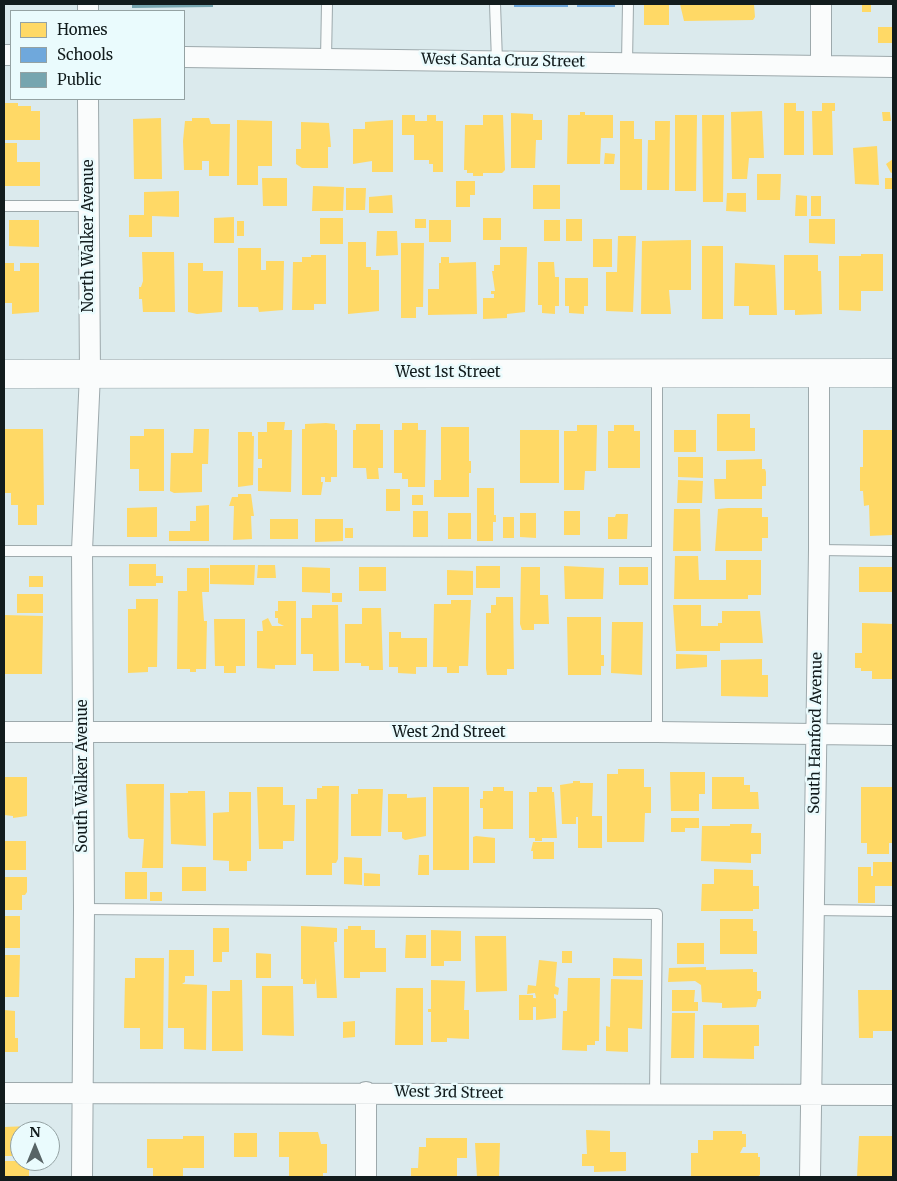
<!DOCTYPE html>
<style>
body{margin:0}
#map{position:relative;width:897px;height:1181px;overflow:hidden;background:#dbeaed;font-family:Merriweather,serif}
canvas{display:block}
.frame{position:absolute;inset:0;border:5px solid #121c1d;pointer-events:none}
.legend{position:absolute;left:10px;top:10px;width:175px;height:90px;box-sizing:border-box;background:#eafbfd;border:1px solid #94a2a3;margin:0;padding:6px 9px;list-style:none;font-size:15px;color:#121c1d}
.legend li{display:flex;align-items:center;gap:10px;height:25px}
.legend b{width:25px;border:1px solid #94a2a3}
.north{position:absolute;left:10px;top:1121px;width:50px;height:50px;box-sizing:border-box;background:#eafbfd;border:1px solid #94a2a3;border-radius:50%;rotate:0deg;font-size:14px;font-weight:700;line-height:20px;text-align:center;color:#121c1d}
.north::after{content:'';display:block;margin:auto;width:18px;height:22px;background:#586466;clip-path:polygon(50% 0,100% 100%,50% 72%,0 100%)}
</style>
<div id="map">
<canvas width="897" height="1181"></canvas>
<div class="frame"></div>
<ul class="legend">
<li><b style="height:14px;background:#ffd966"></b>Homes</li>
<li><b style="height:14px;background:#6fa8dc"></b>Schools</li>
<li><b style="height:14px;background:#76a5af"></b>Public</li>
</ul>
<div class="north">N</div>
</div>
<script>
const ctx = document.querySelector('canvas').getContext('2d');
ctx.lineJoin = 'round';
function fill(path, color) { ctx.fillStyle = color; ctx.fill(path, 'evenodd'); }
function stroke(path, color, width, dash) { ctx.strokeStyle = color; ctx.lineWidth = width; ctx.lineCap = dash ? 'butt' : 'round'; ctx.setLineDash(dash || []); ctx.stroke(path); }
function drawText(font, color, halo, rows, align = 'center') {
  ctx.font = font + ' Merriweather,serif'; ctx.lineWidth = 5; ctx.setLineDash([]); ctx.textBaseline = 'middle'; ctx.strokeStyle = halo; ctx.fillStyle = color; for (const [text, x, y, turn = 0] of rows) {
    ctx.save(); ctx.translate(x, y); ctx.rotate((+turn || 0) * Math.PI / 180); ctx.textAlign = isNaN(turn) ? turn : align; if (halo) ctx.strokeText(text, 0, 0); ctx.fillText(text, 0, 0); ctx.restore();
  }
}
fill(new Path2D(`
 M644,4h25v21h-25z
 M680,4h74l1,13 -2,3 -69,1z
 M862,4h9v8h-9z
 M878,27h15v16h-15z
 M4,103h14v3h13v5h9v29h-36z
 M784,103h12v8h8v44h-20z
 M822,103h13v8h-3l1,44h-20l-1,-44h10z
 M762,111l2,47h-15l-2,21h-15l-1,-67z
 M580,112h5v3h28v23h-12l-1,26h-33l1,-49h12z
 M882,112h8l1,9h-8z
 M511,113l22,1v6h9v20h-6l-1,28h-24z
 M402,115h13v6h12v-6h9v6h7v51h-10v-8h-4v-4h-15v-25h-12z
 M483,115h20l2,55 -3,3h-19v3h-10v-3h-6v-3h-3l1,-45h18z
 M675,115h22l-1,76h-21z
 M702,115h22l-1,87h-20z
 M161,118l1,61h-28l-1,-60z
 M192,118h17l2,6h19l-1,52h-20v-15h-7v9h-18l-1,-29 2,-20h7z
 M237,120l35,1v45h-14v19h-21z
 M393,120v52h-21v-11l-19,3v-35h12v-7z
 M620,121h14v18h8v51h-22z
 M655,121h15l-1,69h-22l1,-50h7z
 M301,122l28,1 2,24h-3v21h-26l-6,-4v-15h5z
 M4,143h13v19h23v24h-36z
 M877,146l2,39 -24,-1 -2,-36z
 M605,153l10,1 -1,10h-10z
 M893,159v13l-2,1 -5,-9z
 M757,174h24l-1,26h-23z
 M262,178h25v28h-24z
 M885,178h8v11h-8z
 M456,181h19v14h-5v12h-14z
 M533,185h27v24h-27z
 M313,186l31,1 -1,24h-31z
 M346,188h20l-1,22h-19z
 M179,191v26l-27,-1v21h-23v-22h15v-23z
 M727,193h19v19l-20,-1z
 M392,195l1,18h-24v-16z
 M796,195l11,1v20h-12z
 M811,196h10v20h-10z
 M234,217v26h-20v-25z
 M320,218h23v26h-23z
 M483,218h18v22h-18z
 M415,219h11v9h-11z
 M566,219h16v22h-16z
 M809,219h26v25l-26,-1z
 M9,220h30v27l-30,-1z
 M429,220h22v22h-22z
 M544,220h16v21h-16z
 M237,221h7v15h-7z
 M377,231h20l1,24 -22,1z
 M618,236h18l-3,76 -27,-1v-39h11z
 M593,239h19v28h-19z
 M691,240v50h-22l2,24h-30l1,-73z
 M348,242h18v25h5v3h8v41l-31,3z
 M401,243h23l-1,64h-7v11h-15z
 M702,246h21v73h-21z
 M500,247h27l-2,65 -18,2v4l-24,1v-21h11v-4h-3v-3h4l-3,-20h2v-6h6z
 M238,248h23v22h5v-9h18l-1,49 -24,2 -1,-5h-20z
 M142,252h32l1,60h-32l-1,-13h-3v-12h2l2,-6z
 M861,254h22v37h-22v20l-22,-1v-54h22z
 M311,255h15v49h-12v6h-22l1,-48h9v-5h9z
 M784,255h34v16h3l1,43 -27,1v-5h-11z
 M441,257h8v6l27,-1 1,52 -49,1v-26h11v-26h2z
 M538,262h16l1,15h4v29h-4v8l-13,-1v-8h-4z
 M4,263h10v8h6v-8h19v49l-27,2v-11h-8z
 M188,263h15v8h20l-1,41 -25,2 -9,-2z
 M735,263l40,2 2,50h-28v-9h-15z
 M565,278h23v28h-4v8l-15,-1v-7h-4z
 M717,414h33v14h5v23h-38z
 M267,422h18l-1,8h8l-1,62 -33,-1v-23h4v-9h-4v-27h9z
 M326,423l9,1v6h2v47h-6v5h-6v-5h-4v5h2l-2,13h-19v-66h3v-5z
 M402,423h16v7h8l-1,57h-17v-8h-6v-6h-8v-43h8z
 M356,424h24v6h3v38h-5l1,11h-12l-1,-11h-13v-38h3z
 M577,425h20l-1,46h-11l-1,19h-20v-59h13z
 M614,425h20v6h6v37h-32v-37h6z
 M441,427h28v34h2v12h-2v24h-35v-17h7z
 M4,429h39l1,76h-7v20h-19v-20h-7v-12h-7z
 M144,429h20v62h-25v-22h-9v-33h14z
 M194,429h15l-1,35h-6v28l-28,1 -4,-2 1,-38h22z
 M520,430h39v53h-39z
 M674,430h22v22h-22z
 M863,430h30l-1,105 -22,1 -1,-31 -5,1 -1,-15h-3v-24h3z
 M238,432h14v4h2l-1,49 -15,2z
 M678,457h25v21l-25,-1z
 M762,459v10h3l1,3v14h-4v13h-47l-1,-20h12v-19z
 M678,480l25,1 -1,22h-25z
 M477,488h17v27h2v7h-3v19h-16z
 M386,489h14v22h-14z
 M238,494h13l3,22h-3l1,23 -19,1 1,-34h-5l3,-9h6z
 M412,495h11v10h-11z
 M209,505v36h-40v-10h21v-10h6v-15z
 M157,507v30h-30v-29z
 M728,508h34v9h6v21h-6v13h-47l3,-42z
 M674,509h26l1,42h-28z
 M413,511h15v26h-15z
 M564,511h16v24h-16z
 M448,513h23v26h-23z
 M520,513h16v25l-16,-1z
 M616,514h12l-1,25h-19v-22h7z
 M503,517h11v21h-11z
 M270,519h28v20h-28z
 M315,519h28v22l-28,1z
 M345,528h8v10h-8z
 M675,556h23l1,24h27v-20h35v35h-13v4h-74z
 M129,564h27v12h7v7h-7v3h-27z
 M210,565h45l-1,20 -44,-1z
 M258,565h17l1,13h-19z
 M476,566h24v22h-24z
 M564,566l40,2 -1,31h-38z
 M302,567l28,1v25l-28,-1z
 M359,567h27v24h-27z
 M521,567h19v28h8l1,29h-15v6h-12l-2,-6z
 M619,567h29v18h-29z
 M859,567h34v25h-34z
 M187,568h22v24h-7l2,29h3l-1,48h-10v3h-6v-3h-13l1,-78h9z
 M447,570l26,1v24h-26z
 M29,576h14v11h-14z
 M332,593h10v9h-10z
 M17,594h26v19h-26z
 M496,597h17l1,72h-7v6h-20l-1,-6v-56h5v-8h5z
 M136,599h22l-1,68h-9v5l-20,1v-64h8z
 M451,600h20l-3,66h-9v7h-12v-6h-14l1,-63h17z
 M278,601h18v64h-21v4l-18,-1v-37h6l-1,-10 6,-3 4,8h12l-6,-3v-5h-3v-7h3z
 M312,605h26l1,66h-26v-17h-12v-36h11z
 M673,605h28v21h17v-3h4v-12h38l3,32h-43v8h-44z
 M362,608h19l2,62h-14v-4h-8v-3h-16v-39h17z
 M4,615l39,1 -1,58h-38z
 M567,617h34v38h3v11h-3v9h-33z
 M214,619h31v47h-9v7h-12v-7h-9z
 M612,622h31l-1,53 -31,-2z
 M862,623l31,1v55h-21v-8h-11v-3h-6v-15h7z
 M389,632h12v6h26v29h-11v7l-18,-1v-6h-9z
 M676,654l31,1v12l-31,2z
 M762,659v16h6v22l-47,-1v-36z
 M618,769h26v18h7v26h-6l-1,29h-37v-68h11z
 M670,772h35v22h-6v17h-28z
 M4,777h23v39l-14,2v-2l-9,-1z
 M712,777h32v8h6v7h8l1,17h-47z
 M573,781h7v2h13l-1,33h10v32h-24v-31h-2v7h-14l-2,-39 13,-2z
 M126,784h38l-1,84h-21l2,-29h-14l-2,-2z
 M322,786h17l-1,73 -2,4h-4v12h-26v-76h11v-11h5z
 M257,787h26v18h12l-1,36h-11v8h-24z
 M433,787h36v83h-36z
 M493,787h11v4h9v38h-30v-21h-3v-9h3v-8h10z
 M537,787h15v5h2l3,46h-15v3h-7v-3h-6v-46h8z
 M861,787h32v56h-4v11h-22v-11h-6z
 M358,789h25l-2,47h-30v-42h7z
 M188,791h17l1,55 -35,-2 -1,-51h18z
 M229,792h22v69h-4v10h-18v-10l-16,-1v-47l16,-1z
 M388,794h19v4l19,-1v39l-21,4 -3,-2v-6h-14z
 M671,818h28v10h-14v4h-14z
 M730,824h22l-1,9h10v21h-10v9l-50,-2 1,-35h28z
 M476,836l19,2v25h-22v-26z
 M4,841h22v29h-22z
 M533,842h21v17h-21v-8h-2z
 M419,855h10v20h-11z
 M344,857l18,1v27l-18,-1z
 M873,862h20v24h-18v17h-17v-36h13v9h2z
 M182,867h24v24h-24z
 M714,869l39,1v16h6v23h-6v2h-52l1,-27h12z
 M125,872h22v27h-22z
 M364,873l16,1v12h-16z
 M4,877h23v15l-2,3h-3v15h-18z
 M150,892h12v9h-12z
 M4,916h16v32h-16z
 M720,919h33v12h4v23h-37z
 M301,926l36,2v14h-3l3,56h-20l-1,-20 -1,6h-12v-5h-2z
 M348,926h13v4h14v18h11v24h-26v6h-16v-49h4z
 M213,928h16v24h-7v10h-9z
 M431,930l30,1v30h-17v5h-13z
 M406,935h20v23h-21z
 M475,936h31l1,55 -31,1z
 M677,943h27v21h-27z
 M169,950h25v26h-9v6l-3,2 25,1 -1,65 -22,-1v-21h-16z
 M562,951h10v12h-10z
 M256,953l15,1v24h-15z
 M4,955h16l-1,42h-15z
 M135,958h29l-1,91h-23v-21h-16l1,-50h10z
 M613,958l29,1v17h-29z
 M539,960l18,2 -2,24 4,2 -1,7 -4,-1v4l2,1v19l-20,2v-13h-3v13h-14v-25h14v3h3l-1,-5 -8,1 1,-9 8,1z
 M706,967v3l47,-1v3h4v19h4v8h-3l-2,8 -34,1v-5l-20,-1 -1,-17 -6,-4 -27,1 1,-14z
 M568,978h32l-1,63h-4v4h-8v6l-25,-1 1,-39h4z
 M611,979l32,1 -1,49 -14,-1v24l-22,-1v-25l4,1z
 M230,980h12l1,71h-31v-60h18z
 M431,980l34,1 -1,29h5v29l-22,-1v4h-16v-30h-3v-3h3z
 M262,986h31l1,50 -32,-1z
 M396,988h27v57h-28z
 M672,990h23l-1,12h4v9h-26z
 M858,990h35v41h-20v7h-14z
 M4,1010l11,1v27h3v14h-14z
 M672,1013h23l-1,45h-23z
 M355,1021v16l-12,1v-16z
 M703,1025h56v21h-5v13l-51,-1z
 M29,1126v5h-9v25h-16v-29z
 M586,1130l24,1v21h16v19l-32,1v-6h-12v-12h5z
 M713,1131h29v3h4v13h-3l-3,6h18v4h2v18l-3,2h-66v-24h7v-13h15z
 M279,1132h39l3,12h6v29h-4v4h-34v-20h-10z
 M234,1133h23v24h-23z
 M183,1136h21v32h-21v9h-30v-9h-6v-29h36z
 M859,1136h34v41h-36z
 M426,1138h41v20h-10v19h-46v-9h7l1,-21h7z
 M475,1143h25l-1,34h-22z
 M4,1161h25v16h-25z`), '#ffd966');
fill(new Path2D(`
 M514,4h54v3h-54z
 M577,4h38v3h-38z`), '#6fa8dc');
fill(new Path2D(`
 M132,4h81v3l-81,1z`), '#76a5af');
const lane = new Path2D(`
 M495,4l2,57
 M326,59l1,-55
 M627,63l1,-59
 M4,206h85
 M819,550l74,1
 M4,551l653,1
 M657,732v-358
 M84,909l573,5 -2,181
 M814,910l79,1`);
const street = new Path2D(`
 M88,4v7
 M821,4v61
 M4,55h7
 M184,57l709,10
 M4,732h653l236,3
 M366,1092v85
 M4,1093l889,2
 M82,1177l2,-268 -2,-359 8,-176 -2,-275
 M810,1177l9,-627v-177`);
const secondary = new Path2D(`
 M4,374l889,-1`);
stroke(lane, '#9da9ac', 12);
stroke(street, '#9da9ac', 22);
stroke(secondary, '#9da9ac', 29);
stroke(lane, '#fafcfc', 10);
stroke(street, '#fafcfc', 20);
stroke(secondary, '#fafcfc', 28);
drawText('15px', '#121c1d', '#eafbfd', [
 ["West Santa Cruz Street",503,61,1],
 ["North Walker Avenue",89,236,-90],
 ["West 1st Street",448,373],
 ["West 2nd Street",449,733],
 ["South Hanford Avenue",816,733,-89],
 ["South Walker Avenue",83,776,-90],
 ["West 3rd Street",449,1093,1]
]);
</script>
